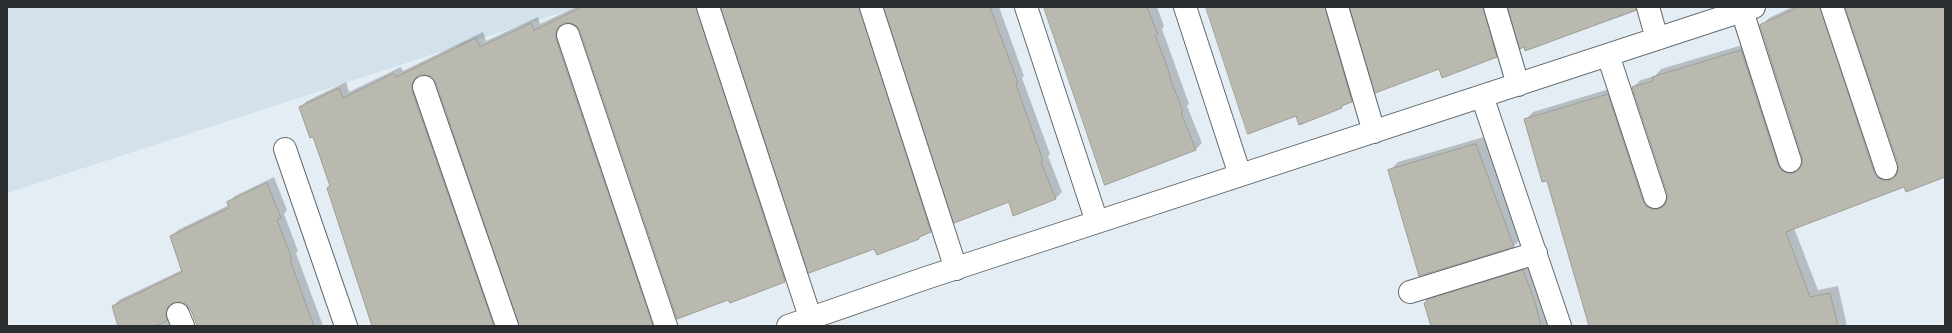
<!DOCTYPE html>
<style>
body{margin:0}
#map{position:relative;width:1952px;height:333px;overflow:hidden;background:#e4edf3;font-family:Arial,sans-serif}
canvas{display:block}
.frame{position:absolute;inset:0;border:8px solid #2a2e30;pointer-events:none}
</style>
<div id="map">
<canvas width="1952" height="333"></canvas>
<div class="frame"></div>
</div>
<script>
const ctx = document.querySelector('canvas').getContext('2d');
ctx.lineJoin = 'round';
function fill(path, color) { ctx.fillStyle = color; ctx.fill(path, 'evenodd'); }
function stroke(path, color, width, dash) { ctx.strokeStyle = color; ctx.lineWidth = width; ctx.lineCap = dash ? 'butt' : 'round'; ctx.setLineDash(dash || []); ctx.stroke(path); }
fill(new Path2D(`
 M7,7h571l-571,186z`), '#d2e1eb');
fill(new Path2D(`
 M576,7h127l88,268 -6,6 -55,21 -149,-271 -4,-6 -7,-3h-7l-1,10 98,289 -6,5h-134l-83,-244 -4,-5 -6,-3h-8l-1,10 85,242h-129l-46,-138 2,-2 -17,-50 -13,-29 7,-6 39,-19 3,10 52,-25 2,4 80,-39 3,9 52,-24 2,7z
 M722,7h144l71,218 -7,6 -11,7z
 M885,7h114l25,69 -2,2 28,76 -2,2 14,36 -7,7 -46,2z
 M1045,7h112l7,19 -2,3 27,75 -2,2 15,37 -7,7z
 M1207,7h125l26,87 -17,14 -44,7z
 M1351,7h139l13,43 -7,7 -56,10z
 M1509,7h131l-4,4 -110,39z
 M1792,7h16l2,5 11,-5h8l62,166 7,-1 1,-8 -54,-157h100v169l-40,10 -111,42 24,62 20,-4 9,40h-256l-43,-147 -23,-59 8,-8 83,-25 45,115h6l1,-9 -35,-106 8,-7 14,-4 6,-7 88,-26 46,123 7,-1 1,-8 -42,-131 8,-8z
 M1484,137l38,101 -8,8 -94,29 -30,-105 8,-8z
 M274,177l13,33 -3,4 14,37 -2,2 27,73h-127v-5l-10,-18 -7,-2h-6l-1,4 8,21h-61l-6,-19 6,-7 63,-30 -11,-33 7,-7 51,-25 -1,-2 7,-7z
 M1531,263l20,63h-119l-6,-23 10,-11z`), '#0003');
const building = new Path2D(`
 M582,7h114l89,275 -55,21 -2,-3 -51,19 -97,-288 -4,-6 -5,-2h-7l-6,4 -2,6v6l97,287h-134l-83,-243 -4,-6 -6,-2h-6l-6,4 -2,6v6l82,235h-122l-45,-138 3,-2 -17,-49 -3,1 -11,-31 40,-19 4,10 51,-25 2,4 80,-39 4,9 51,-24 3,7z
 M721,7h138l72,225 -12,5v2l-42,16 -3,-6 -65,24z
 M884,7h106l28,76 -2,1 27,77 -2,1 15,37 -43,17 -4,-14 -55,21z
 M1044,7h103l11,27 -3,1 15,39 -1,1 14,37 -2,1 15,37 -91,35z
 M1206,7h119l27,95 -11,4 1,2 -43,17 -3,-9 -48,18z
 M1350,7h133l14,50 -55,21 -3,-9 -64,24z
 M1508,7h128v3l-111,41 -1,-4 -4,2z
 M1799,7h21l54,165 4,6 6,2h6l6,-4 2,-6v-6l-53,-157h100v170l-39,15 -2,-5 -118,45 24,65 20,-4 8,33h-249l-42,-145 -5,1 -18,-63 84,-25 35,107 4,6 6,2h6l6,-4 2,-6v-6l-35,-106 21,-6 -1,-4 89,-27 37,115 3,5 6,3h7l5,-4 3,-5v-7l-42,-132z
 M1476,144l38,103 -95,29 -31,-106z
 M267,183l14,35 -4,2 15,39 -2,1 24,66h-117l-5,-14 -6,-8 -7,-2 -6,1 -5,4 -2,6 1,8 -12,5h-37l-6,-20 70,-34 -12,-36 59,-28 -2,-6z
 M1523,270l12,32 6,24h-110l-7,-23 3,-1 -1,-2z`);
fill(building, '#b9b9b0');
stroke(building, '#9e9d95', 1);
const minor = new Path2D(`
 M708,7l105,319
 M871,7l85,262
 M1026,7l71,215
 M1185,7l55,168
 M1337,7l37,125
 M1495,7l23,78
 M1648,7l9,32
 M1832,7l54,161
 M1742,11l48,150
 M568,35l98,291
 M1608,55l47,142
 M424,87l83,239
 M1482,96l78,230
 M285,149l61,177
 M1410,292l126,-39
 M178,314l5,12
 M788,326l138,-48 828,-271`);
stroke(minor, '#626a6e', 24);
stroke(minor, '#fff', 22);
</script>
